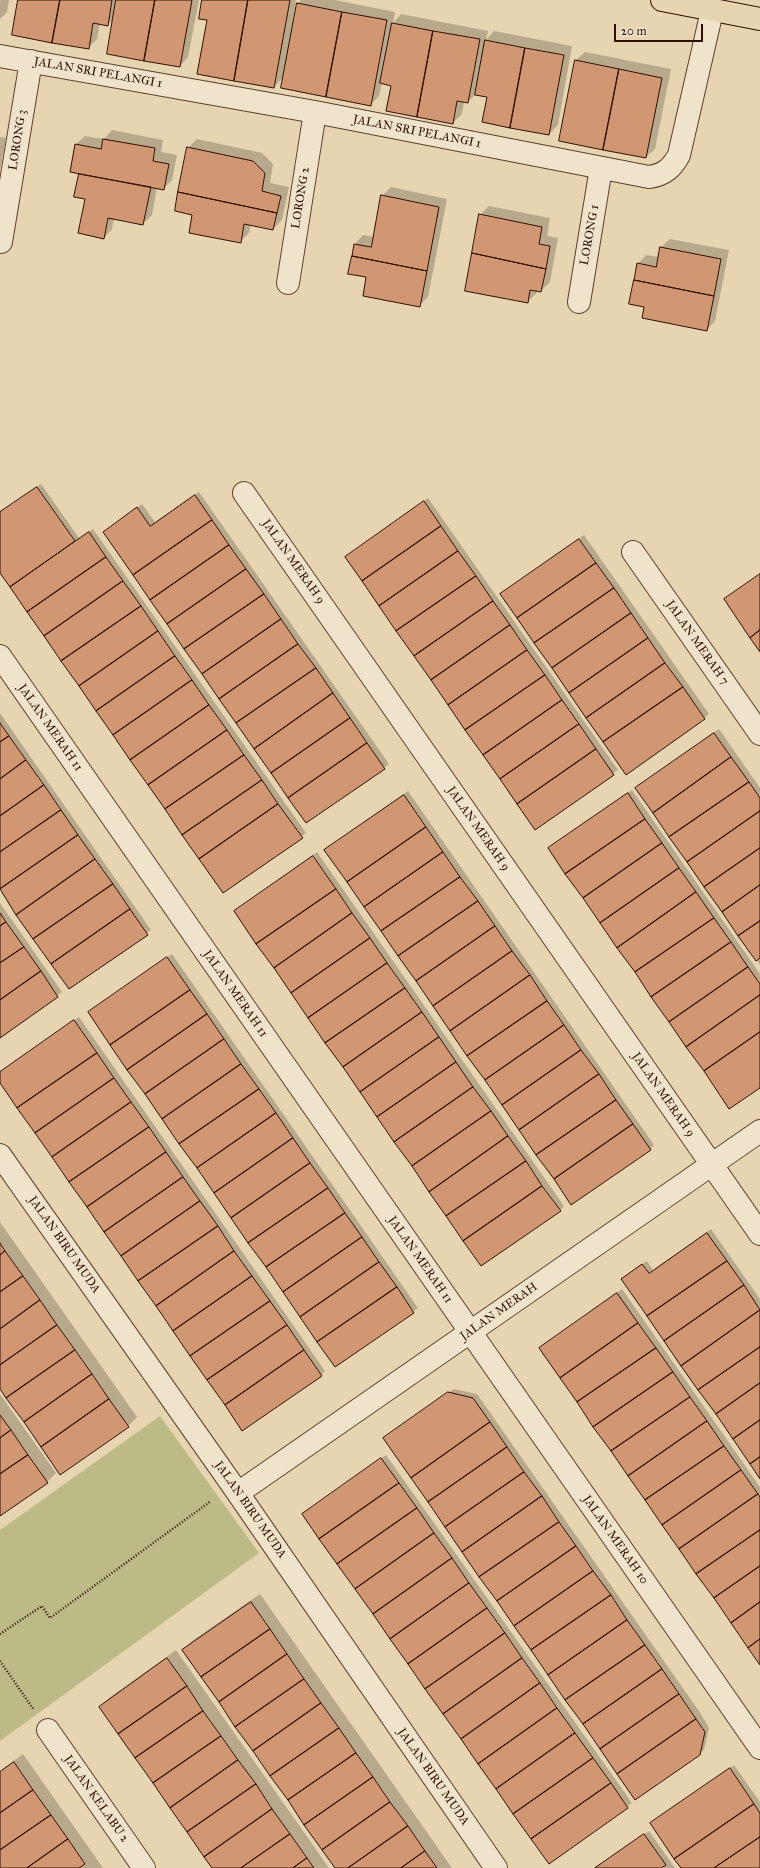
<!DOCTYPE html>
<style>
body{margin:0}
#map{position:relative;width:760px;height:1868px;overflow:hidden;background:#e7d4b0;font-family:"IM FELL Great Primer",serif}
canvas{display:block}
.scale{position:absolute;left:614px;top:24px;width:89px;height:18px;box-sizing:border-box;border:2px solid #300f02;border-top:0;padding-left:5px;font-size:12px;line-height:14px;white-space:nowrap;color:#300f02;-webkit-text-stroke:3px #efe3cc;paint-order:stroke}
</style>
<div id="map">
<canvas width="760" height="1868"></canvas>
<div class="scale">20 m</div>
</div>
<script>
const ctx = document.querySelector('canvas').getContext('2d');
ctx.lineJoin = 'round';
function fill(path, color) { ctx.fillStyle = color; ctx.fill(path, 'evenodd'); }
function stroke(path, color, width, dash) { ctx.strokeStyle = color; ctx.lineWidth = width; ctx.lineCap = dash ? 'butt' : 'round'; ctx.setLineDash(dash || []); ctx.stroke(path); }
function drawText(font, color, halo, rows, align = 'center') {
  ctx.font = font + ' "IM FELL Great Primer",serif'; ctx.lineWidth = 3; ctx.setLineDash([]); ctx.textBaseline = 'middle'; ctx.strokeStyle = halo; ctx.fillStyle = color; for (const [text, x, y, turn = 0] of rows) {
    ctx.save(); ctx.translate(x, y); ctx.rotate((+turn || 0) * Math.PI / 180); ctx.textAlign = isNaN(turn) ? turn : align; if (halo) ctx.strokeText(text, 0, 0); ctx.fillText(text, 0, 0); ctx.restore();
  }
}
fill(new Path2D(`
 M160,1416l99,137 -259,188v-211z`), '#bcbb87');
fill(new Path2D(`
 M0,0h9l-2,12 -7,7z
 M19,0h180l-11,57 -8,9 -66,-48 -7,7 -7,-2 -3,16 -9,9z
 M203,0h93l-3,21h2l3,-18 3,-3h34l60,12 -2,11 8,-9 87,17 -2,9 8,-9 78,15 -14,79 -9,9 -61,-37 -12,-3 -8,8h-4l-2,12 -9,9 -61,-38 -10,-2 -3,13 -9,9 -86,-28 -10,10 -66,-68z
 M585,52l86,17 -16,80 -9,8 -70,-97z
 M112,130l51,10 -2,12 16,3 -5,25 -9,9 -6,-1 -5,27 -9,9 -29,-6 -2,11 -8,9 -18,-39 -11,-3 5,-23 -4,-29 9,-8 19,3z
 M0,137l6,1 -6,32z
 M197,139l65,14 11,11 -3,19 19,4 -7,33 -9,9 -22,-5 -2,9 -9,9 -46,-28 -6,-66z
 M391,187l56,12 -19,98 -9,9 -51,-30 -13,-32 8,-9 11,2 8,-41z
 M489,206l61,12 -3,18 11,2 -8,44 -9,9 -4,-1 -1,4 -9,8 -47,-87z
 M670,239l59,11 -14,71 -8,9 -62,-23 -7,-43 8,-9 13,2 2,-10z
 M41,484l38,54 14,-9 213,304 -83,59 -223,-321v-59z
 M199,492l190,272 -83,58 -202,-290 38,-28 13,18z
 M428,498l190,272 -83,59 -189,-272z
 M584,535l125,179 -5,4 -203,-124z
 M0,713l151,217 -82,58 -69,-99z
 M719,729l41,59v177l-124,-177z
 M632,790l128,184v113l-206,-243z
 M408,791l246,354 -4,4 -325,-299z
 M317,852l247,354 -4,5 -325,-300z
 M0,903l62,89 -62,44z
 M172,954l246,354 -82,58 -247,-354z
 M79,1017l246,354 -4,4 -321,-294v-9z
 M0,1222l137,195 -9,9 -128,-39z
 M711,1229l49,70v178l-134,-202 21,-14 6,9z
 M622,1289l138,198v176l-220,-315z
 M454,1389l23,5 224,320 8,14 -5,22 -5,4 -315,-316z
 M0,1394l56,79 -9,9 -47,33z
 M386,1455l246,348 -83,59 -246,-348z
 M260,1594l192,274h-116l-153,-218 9,-9z
 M176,1650l153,218h-116l-113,-161 9,-9z
 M23,1754l80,114h-103v-97z
 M734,1765l26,37v66h-78l-31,-45z
 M649,1831l26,37h-81z`), '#0003');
const building = new Path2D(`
 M18,0h42l-8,43 -40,-8z
 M60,0h52l-4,26 -15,-3 -4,26 -37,-6z
 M116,0h39l-11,61 -37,-7z
 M155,0h37l-12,67 -36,-6z
 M202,0h46l-14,81 -37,-7 10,-54 -8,-1z
 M248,0h42l-16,88 -40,-7z
 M297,3l45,9 -16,85 -45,-9z
 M342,12l45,8 -16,86 -45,-9z
 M392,23l41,8 -16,86 -31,-6 5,-25 -11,-3z
 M433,31l47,8 -12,64 -11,-2 -4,23 -36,-7z
 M485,40l40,8 -15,80 -28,-6 5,-25 -12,-2z
 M525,48l39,7 -15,80 -39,-7z
 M575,60l44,9 -16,81 -44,-9z
 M619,69l43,9 -16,80 -43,-8z
 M103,139l52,9 -2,13 16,3 -5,26 -94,-18 5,-28 26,5z
 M187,147l66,14 12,12 -3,18 19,5 -4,17 -99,-21z
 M79,174l72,13 -8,38 -35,-7 -4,21 -26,-6 7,-34 -11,-2z
 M178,192l99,21 -4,17 -29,-6 -3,19 -52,-10 3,-18 -17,-4z
 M381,195l58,12 -12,64 -75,-15 2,-12 17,3z
 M479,214l63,13 -3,17 11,2 -4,23 -74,-16z
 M660,247l61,12 -7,37 -80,-16 3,-17 19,4z
 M472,253l74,16 -5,23 -11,-2 -2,13 -63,-12z
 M352,256l75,15 -7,36 -57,-11 3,-19 -18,-3z
 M634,280l80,16 -7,35 -65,-13 2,-11 -15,-3z
 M37,487l38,54 -65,46 -10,-14v-61z
 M195,495l17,25 -79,55 -30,-43 34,-25 13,19z
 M424,501l17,25 -79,55 -17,-24z
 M212,520l17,25 -79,55 -17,-25z
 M441,526l17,25 -79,55 -17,-25z
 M89,532l17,25 -79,55 -17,-25z
 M579,539l17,24 -79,55 -17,-24z
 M229,545l17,24 -79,55 -17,-24z
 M458,551l18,25 -80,55 -17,-25z
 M106,557l17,24 -79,55 -17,-24z
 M596,563l18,25 -80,55 -17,-25z
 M246,569l18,25 -80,55 -17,-25z
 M760,574v56l-10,8 -26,-39z
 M476,576l17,25 -79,55 -18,-25z
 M123,581l18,25 -80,55 -17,-25z
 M614,588l17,25 -79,55 -18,-25z
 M264,594l17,25 -79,55 -18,-25z
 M493,601l17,24 -79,55 -17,-24z
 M141,606l17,25 -79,55 -18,-25z
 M631,613l17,25 -79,55 -17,-25z
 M281,619l17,25 -79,55 -17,-25z
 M510,625l17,25 -79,55 -17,-25z
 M760,630v22l-10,-14z
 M158,631l17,25 -79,55 -17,-25z
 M648,638l17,25 -79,55 -17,-25z
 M298,644l18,24 -80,55 -17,-24z
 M527,650l18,25 -80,55 -17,-25z
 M175,656l17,24 -79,55 -17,-24z
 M665,663l18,24 -80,55 -17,-24z
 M316,668l17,25 -79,56 -18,-26z
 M545,675l17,25 -79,55 -18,-25z
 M192,680l17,25 -79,55 -17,-25z
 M683,687l22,32 -79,56 -23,-33z
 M333,693l17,25 -79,55 -17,-24z
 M562,700l17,24 -79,55 -17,-24z
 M209,705l18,25 -79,55 -18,-25z
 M350,718l17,25 -79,55 -17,-25z
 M0,723l9,13 -9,6z
 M579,724l17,25 -79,55 -17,-25z
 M227,730l17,25 -79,54 -17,-24z
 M714,733l17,24 -78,56 -18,-25z
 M9,736l17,24 -26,19v-37z
 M367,743l18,26 -79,54 -18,-25z
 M596,749l18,26 -79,55 -18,-26z
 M244,755l18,25 -80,55 -17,-26z
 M731,757l18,25 -80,55 -16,-24z
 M26,760l18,25 -44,31v-37z
 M262,780l16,24 -79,55 -17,-24z
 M749,782l11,16v13l-73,51 -18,-25z
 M44,785l17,25 -61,42v-36z
 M628,793l17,26 -80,55 -17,-26z
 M404,795l22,32 -79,55 -23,-32z
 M278,804l25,34 -80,55 -24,-34z
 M61,810l17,25 -78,54v-37z
 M760,811v37l-56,39 -17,-25z
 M645,819l17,24 -79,55 -18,-24z
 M426,827l17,25 -79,55 -17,-25z
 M78,835l17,24 -79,56 -16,-26z
 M662,843l17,25 -79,55 -17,-25z
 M760,848v37l-38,27 -18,-25z
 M443,852l17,25 -79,54 -17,-24z
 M313,856l23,33 -80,55 -22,-33z
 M95,859l18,25 -80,55 -17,-24z
 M679,868l17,24 -79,56 -17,-25z
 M460,877l18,24 -80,55 -17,-25z
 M113,884l17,25 -79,55 -18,-25z
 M760,885v36l-22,15 -16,-24z
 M336,889l16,24 -78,55 -18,-24z
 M696,892l18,26 -79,54 -18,-24z
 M478,901l17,25 -79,55 -18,-25z
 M130,909l18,26 -79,54 -18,-25z
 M0,913l6,9 -6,4z
 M352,913l18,25 -79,55 -17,-25z
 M714,918l17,24 -80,55 -16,-25z
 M760,921v37l-4,3 -18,-25z
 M6,922l18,25 -24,16v-37z
 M495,926l17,25 -79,55 -17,-25z
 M370,938l17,25 -79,55 -17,-25z
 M731,942l17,25 -79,55 -18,-25z
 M24,947l17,24 -41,29v-37z
 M512,951l18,24 -80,56 -17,-25z
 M167,957l23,33 -80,55 -22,-33z
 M387,963l18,25 -80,55 -17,-25z
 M748,967l12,17v11l-74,52 -17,-25z
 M41,971l17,26 -58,41v-38z
 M530,975l17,26 -80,55 -17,-25z
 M405,988l17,24 -79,55 -18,-24z
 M190,990l17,24 -80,56 -17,-25z
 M760,995v37l-56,39 -18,-24z
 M547,1001l17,24 -79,55 -18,-24z
 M422,1012l17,25 -79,55 -17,-25z
 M207,1014l17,25 -79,55 -18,-24z
 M74,1020l23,33 -80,55 -17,-25v-11z
 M564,1025l17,25 -79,55 -17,-25z
 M760,1032v56l-31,21 -25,-38z
 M439,1037l17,25 -79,55 -17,-25z
 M224,1039l17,25 -79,55 -17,-25z
 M581,1050l18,24 -80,56 -17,-25z
 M97,1053l17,25 -79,55 -18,-25z
 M456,1062l17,25 -79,55 -17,-25z
 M241,1064l18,25 -80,55 -17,-25z
 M599,1074l17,26 -80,55 -17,-25z
 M114,1078l17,24 -79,55 -17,-24z
 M473,1087l18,24 -79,55 -18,-24z
 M259,1089l17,24 -79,55 -18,-24z
 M616,1100l17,24 -79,55 -18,-24z
 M131,1102l18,25 -80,55 -17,-25z
 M491,1111l17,25 -79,56 -17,-26z
 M276,1113l17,25 -79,55 -17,-25z
 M633,1124l18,26 -80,55 -17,-26z
 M149,1127l17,25 -79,55 -18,-25z
 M508,1136l18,25 -80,55 -17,-24z
 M293,1138l17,25 -79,55 -17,-25z
 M166,1152l17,25 -79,55 -17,-25z
 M526,1161l16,25 -79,55 -17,-25z
 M310,1163l18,25 -80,55 -17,-25z
 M183,1177l17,24 -79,55 -17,-24z
 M542,1186l19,25 -80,55 -18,-25z
 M328,1188l17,25 -79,54 -18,-24z
 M200,1201l18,25 -80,55 -17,-25z
 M345,1213l17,24 -79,55 -17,-25z
 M218,1226l16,25 -78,55 -18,-25z
 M707,1233l20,28 -80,55 -26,-37 21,-15 7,9z
 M362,1237l17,25 -79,55 -17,-25z
 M0,1243l5,8 -5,4z
 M5,1251l18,25 -23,16v-37z
 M234,1251l18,25 -79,55 -17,-25z
 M727,1261l17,24 -80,56 -17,-25z
 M379,1262l18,25 -80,55 -17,-25z
 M23,1276l17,24 -40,29v-37z
 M252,1276l18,25 -80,55 -17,-25z
 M744,1285l16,25 -79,56 -17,-25z
 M397,1287l17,26 -79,54 -18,-25z
 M617,1293l21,30 -78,55 -21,-30z
 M40,1300l17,25 -57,40v-36z
 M270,1301l17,24 -80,55 -17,-24z
 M760,1310v37l-62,43 -17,-24z
 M638,1323l18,25 -79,54 -17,-24z
 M57,1325l18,25 -69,48 -6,-9v-24z
 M287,1325l17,25 -79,55 -18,-25z
 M760,1347v36l-44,31 -18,-24z
 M656,1348l17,24 -80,55 -16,-25z
 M75,1350l17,24 -68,48 -18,-24z
 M304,1350l18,26 -80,55 -17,-26z
 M673,1372l17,25 -79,54 -18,-24z
 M92,1374l17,25 -68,48 -17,-25z
 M760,1383v37l-27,19 -17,-25z
 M448,1392l25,6 17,24 -79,56 -28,-40z
 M690,1397l17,24 -79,55 -17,-25z
 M109,1399l20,28 -69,48 -19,-28z
 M0,1415l11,15 -11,8z
 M760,1420v37l-10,7 -17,-25z
 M707,1421l17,25 -79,54 -17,-24z
 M490,1422l17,25 -79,55 -17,-24z
 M11,1430l17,25 -28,19v-36z
 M724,1446l17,24 -79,55 -17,-25z
 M507,1447l17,25 -79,55 -17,-25z
 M28,1455l20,28 -48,33v-42z
 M760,1457v22l-10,-15z
 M381,1458l18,25 -80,56 -17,-25z
 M741,1470l17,24 -79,55 -17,-24z
 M524,1472l18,24 -80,56 -17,-25z
 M399,1483l18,25 -80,56 -18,-25z
 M758,1494l2,3v33l-64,44 -17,-25z
 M542,1496l17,26 -80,55 -17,-25z
 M417,1508l17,25 -79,56 -18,-25z
 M559,1522l17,24 -79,55 -18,-24z
 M760,1530v36l-46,32 -18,-24z
 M434,1533l18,25 -79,56 -18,-25z
 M576,1546l17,25 -79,55 -17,-25z
 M452,1558l17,25 -79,56 -17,-25z
 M760,1566v36l-29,21 -17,-25z
 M593,1571l18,24 -80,55 -17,-24z
 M469,1583l18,25 -79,56 -18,-25z
 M611,1595l16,25 -79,55 -17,-25z
 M251,1602l19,27 -69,48 -19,-27z
 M760,1602v37l-12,9 -17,-25z
 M487,1608l18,25 -80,56 -17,-25z
 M627,1620l18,25 -80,55 -17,-25z
 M270,1629l17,25 -68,48 -18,-25z
 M505,1633l17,25 -79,56 -18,-25z
 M760,1639v26l-12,-17z
 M645,1645l17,24 -79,55 -18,-24z
 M287,1654l17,25 -69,48 -16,-25z
 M167,1658l20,28 -69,48 -19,-27z
 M522,1658l18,25 -79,56 -18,-25z
 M662,1669l17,25 -79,55 -17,-25z
 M304,1679l17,24 -68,48 -18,-24z
 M540,1683l17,25 -79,56 -17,-25z
 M187,1686l16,25 -68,47 -17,-24z
 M679,1694l17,25 -79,55 -17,-25z
 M321,1703l18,25 -69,48 -17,-25z
 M557,1708l18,25 -79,56 -18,-25z
 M203,1711l18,25 -68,47 -18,-25z
 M696,1719l9,13 -5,23 -65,45 -18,-26z
 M339,1728l17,25 -68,47 -18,-24z
 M575,1733l18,25 -80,56 -17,-25z
 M221,1736l17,24 -68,48 -17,-25z
 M356,1753l17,24 -69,48 -16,-25z
 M593,1758l18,25 -80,56 -18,-25z
 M238,1760l18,24 -69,48 -17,-24z
 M14,1762l19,28 -33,23v-41z
 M730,1768l24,36 -80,55 -24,-36z
 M373,1777l17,25 -68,48 -18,-25z
 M611,1783l17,25 -79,56 -18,-25z
 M256,1784l16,25 -68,48 -17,-25z
 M33,1790l18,25 -51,35v-37z
 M390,1802l18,24 -60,42h-13l-13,-18z
 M754,1804l6,9v24l-46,31h-33l-7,-9z
 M272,1809l18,25 -49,34h-29l-8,-11z
 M51,1815l17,24 -41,29h-27v-18z
 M408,1826l17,25 -24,17h-53z
 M290,1834l17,24 -14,10h-52z
 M644,1834l22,31 -5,3h-66z
 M760,1837v31h-46z
 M68,1839l17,25 -6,4h-52z
 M425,1851l12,17h-36z
 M307,1858l7,10h-21z`);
fill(building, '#d19773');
stroke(building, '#300f02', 1);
const street = new Path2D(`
 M0,56l315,56 334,65c15,-2 23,-9 30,-22l33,-144
 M1,242l30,-181
 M288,283l27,-171
 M579,302l22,-134
 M244,493l516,741
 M633,552l127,182
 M0,656l760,1092
 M0,1155l233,331 263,382
 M238,1493l522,-362
 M48,1730l96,138`);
const primary = new Path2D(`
 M662,0l98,19`);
stroke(street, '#5e402e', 24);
stroke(primary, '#300f02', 24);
stroke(new Path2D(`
 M0,1634l42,-28 8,12 161,-117
 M0,1661l34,49`), '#300f02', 2.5, [1, 2]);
stroke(street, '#efe3cc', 22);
stroke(primary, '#e7d4b0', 22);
drawText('12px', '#300f02', '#efe3cc', [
 ["JALAN SRI PELANGI 1",98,73,10],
 ["JALAN SRI PELANGI 1",417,132,11],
 ["LORONG 3",18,140,-81],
 ["LORONG 2",301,198,-81],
 ["LORONG 1",590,235,-80],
 ["JALAN MERAH 9",293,562,55],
 ["JALAN MERAH 7",697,643,55],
 ["JALAN MERAH 11",50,728,55],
 ["JALAN MERAH 9",478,829,55],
 ["JALAN MERAH 11",235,994,55],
 ["JALAN MERAH 9",663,1095,55],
 ["JALAN BIRU MUDA",64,1245,55],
 ["JALAN MERAH 11",420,1260,55],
 ["JALAN MERAH",499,1312,-35],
 ["JALAN BIRU MUDA",250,1510,55],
 ["JALAN MERAH 10",615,1540,55],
 ["JALAN BIRU MUDA",433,1777,55],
 ["JALAN KELABU 2",96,1799,55]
]);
</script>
